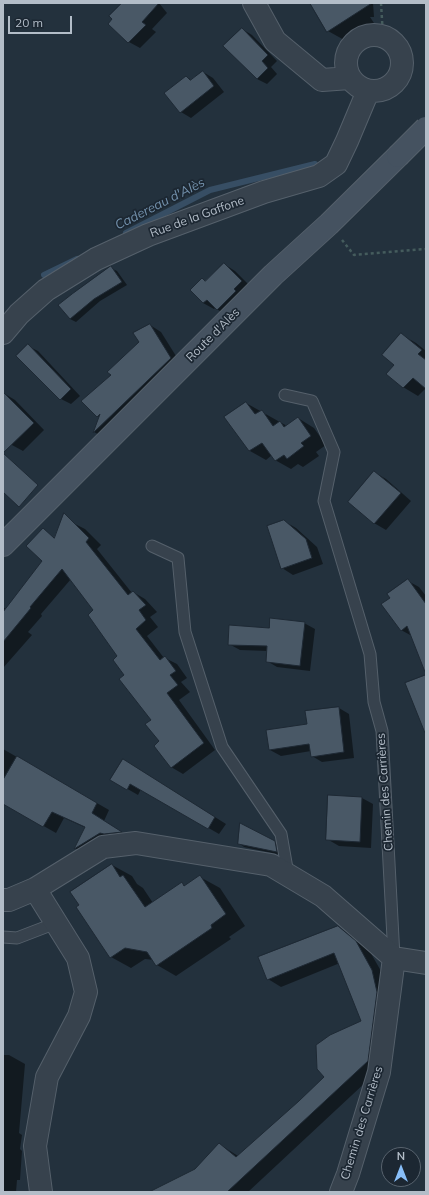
<!DOCTYPE html>
<meta charset="utf-8">
<style>
body{margin:0}
#map{position:relative;width:429px;height:1195px;overflow:hidden;background:#23313d;font-family:Mulish,sans-serif}
canvas{display:block}
.frame{position:absolute;inset:0;border:4px solid #b3bdc8;pointer-events:none}
.north{position:absolute;left:381px;top:1147px;width:40px;height:40px;box-sizing:border-box;background:#1c2732;border:1px solid #58636e;border-radius:50%;rotate:0deg;font-size:11px;font-weight:700;line-height:16px;text-align:center;color:#b3bdc8}
.north::after{content:'';display:block;margin:auto;width:14px;height:18px;background:#88bef8;clip-path:polygon(50% 0,100% 100%,50% 72%,0 100%)}
.scale{position:absolute;left:8px;top:16px;width:64px;height:18px;box-sizing:border-box;border:2px solid #b3bdc8;border-top:0;padding-left:5px;font-size:12px;line-height:14px;white-space:nowrap;color:#b3bdc8;-webkit-text-stroke:3px #1c2732;paint-order:stroke}
</style>
<div id="map">
<canvas width="429" height="1195"></canvas>
<div class="frame"></div>
<div class="north">N</div>
<div class="scale">20 m</div>
</div>
<script>
const ctx = document.querySelector('canvas').getContext('2d');
ctx.lineJoin = 'round';
function fill(path, color) { ctx.fillStyle = color; ctx.fill(path, 'evenodd'); }
function stroke(path, color, width, dash) { ctx.strokeStyle = color; ctx.lineWidth = width; ctx.lineCap = dash ? 'butt' : 'round'; ctx.setLineDash(dash || []); ctx.stroke(path); }
function drawText(font, color, halo, rows, align = 'center') {
  ctx.font = font + ' Mulish,sans-serif'; ctx.lineWidth = 3.5; ctx.setLineDash([]); ctx.textBaseline = 'middle'; ctx.strokeStyle = halo; ctx.fillStyle = color; for (const [text, x, y, turn = 0] of rows) {
    ctx.save(); ctx.translate(x, y); ctx.rotate((+turn || 0) * Math.PI / 180); ctx.textAlign = isNaN(turn) ? turn : align; if (halo) ctx.strokeText(text, 0, 0); ctx.fillText(text, 0, 0); ctx.restore();
  }
}
fill(new Path2D(`
 M123,3h36l8,10 -15,16 4,3 -16,16 -11,-6z
 M311,3h62l1,14h-4l4,6 -28,18 -18,-10z
 M242,29l10,6 25,26 -6,6 6,7 -10,10 -10,-5z
 M203,72l10,6 11,14 -33,26 -10,-6 -16,-19 21,-16 6,3z
 M224,264l11,7 17,17 -24,28 -13,-8 -1,1 -11,-6 3,-21z
 M111,268l6,3 10,14 -27,16 -24,21 -6,-3z
 M150,325l11,7 20,32 -76,74 -11,-6 6,-14 -17,-17 29,-26 28,-32z
 M402,335l14,8 10,8v37l-8,8 -15,-9 -7,-22z
 M28,346l10,5 42,45 -9,8 -10,-5z
 M5,394l10,6 29,30 -21,21 -11,-6 -9,-10v-39z
 M246,403l41,23 11,-8 16,10 12,17 -10,7 3,4 -16,11 -5,-3 -7,5 -16,-9 -3,-5 -6,5 -16,-9 -24,-34z
 M374,472l12,7 25,22 -25,29 -12,-7z
 M284,521l12,7 21,19 6,17 -30,11 -11,-7z
 M73,523l12,6 16,16 -4,4 35,44 1,-1 12,7 12,13 -7,5 8,10 -11,9 17,22h1l12,6 10,14 -6,4 9,10 -11,8 36,50 -32,24 -12,-7 -19,-47 -26,-45 -8,-19 -23,-45 -24,-32 -30,35 1,2 -14,16 4,3 -29,33v-61l3,2 37,-48 12,-22z
 M408,581l11,6 7,9v73l-14,-33 -11,-6z
 M304,623l11,6 -5,42 -33,-4 -10,-6 1,-10 -28,-1 -11,-6 41,-15z
 M339,708l10,6 5,44 -32,4 -10,-6 -1,-5 -30,5 -11,-6 38,-25z
 M3,749l106,61 -5,11 28,18 -45,16 -12,-7 11,-20 -22,-10 -8,15 -53,-30z
 M134,766l92,58 -7,10 -78,-45 -3,6 -26,-15z
 M362,798l11,6 -2,44 -32,-2 -12,-7z
 M275,842l6,3 1,10 -38,-8 -5,-4z
 M112,865l20,11 5,8 6,4 10,15 29,-19 4,2 14,-9 20,11 25,38 -16,11 2,2 -55,37 -19,-11 -3,-5 -9,-1 -14,9 -20,-11z
 M338,927l13,8 18,15 16,28 -4,90 -133,124h-93l40,-22 24,-26 19,12 87,-78 38,-56 -23,-59 -59,24 -13,-8z
 M3,1055h6l16,9 -6,69 3,2 -2,14 2,2 -2,29h-3l-1,12h-13z`), '#0007');
stroke(new Path2D(`
 M126,233l84,-43 105,-26
 M44,275l33,-16`), '#374e64', 6);
const building = new Path2D(`
 M122,3h37l-17,19 4,3 -18,18 -20,-19 4,-5 -3,-3z
 M310,3h62l-45,29z
 M242,28l26,27 -6,6 6,7 -11,11 -34,-33z
 M203,71l11,15 -34,27 -16,-20 22,-17 4,4z
 M224,263l18,18 -8,8 2,2 -19,19 -10,-10 -4,3 -13,-13 12,-12 3,3z
 M111,266l11,16 -28,17 -24,20 -12,-14 14,-11z
 M150,324l21,34 -78,75 7,-19 -3,3 -16,-16 30,-26 -4,-3 32,-30 -6,-9z
 M401,333l21,17 -4,4 8,6v29l-13,-11 -10,10 -17,-14 8,-9 -12,-10z
 M28,344l43,45 -11,11 -44,-44z
 M3,392l31,31 -31,30 35,32 -19,22 -16,-15z
 M246,402l9,12 7,-4 11,16 7,-5 4,6 14,-10 13,19 -10,7 3,3 -17,13 -3,-4 -9,6 -13,-18 -13,8 -25,-34z
 M374,471l27,22 -27,31 -26,-22z
 M64,513l25,25 -3,4 42,53 5,-4 13,14 -7,5 7,10 -10,9 24,31 5,-4 11,15 -6,4 8,10 -11,8 37,50 -33,25 -17,-22 5,-5 -14,-17 6,-4 -32,-41 5,-4 -11,-15 4,-4 -29,-41 5,-5 -31,-41 -32,38 1,1 -28,34v-30l39,-51 -16,-15 17,-18 11,10z
 M284,520l22,19 6,19 -31,11 -14,-43z
 M408,579l18,25v67l-1,1 -18,-46 -6,5 -20,-27 9,-6 -3,-4z
 M270,618l35,4 -5,44 -34,-4 1,-16 -39,-1 1,-20 40,3z
 M426,675v58h-1l-20,-50z
 M339,707l5,45 -33,5 -2,-13 -40,6 -3,-20 41,-6 -2,-13z
 M17,756l80,47 -5,10 30,19 -18,2 -4,-1 -26,16 11,-22 -33,-15 -9,15 -40,-23v-24z
 M123,759l92,58 -7,12 -78,-45 -3,6 -17,-10z
 M328,795l34,2 -2,45 -34,-2z
 M240,823l35,18 2,11 -39,-8z
 M112,864l8,13 3,-2 22,32 37,-25 2,4 16,-11 26,39 -15,11 1,3 -56,38 -9,-14 -22,-4 -15,10 -34,-51 3,-2 -9,-13z
 M338,926l18,15 16,29 5,22 -9,69 -141,131h-78l46,-23 24,-26 17,14 63,-56 25,-24 -7,-8 -1,-24 14,-10 31,-14 -27,-68 -67,27 -9,-23z`);
fill(building, '#495866');
stroke(building, '#1e2934', 1);
const lane = new Path2D(`
 M285,395l27,6 22,51 -10,49 46,153 4,48 8,29 12,226
 M152,546l26,12 7,74 37,115 59,87 7,40
 M3,937l14,1 39,-15`);
const street = new Path2D(`
 M254,3l21,38 47,39 28,-2
 M346 63a28 28 0 1 1 56 0a28 28 0 1 1-56 0Z
 M3,333l16,-19 27,-24 50,-31 52,-24 116,-43 55,-16 17,-12 11,-23 21,-50
 M35,889l43,69 8,34 -7,24 -32,61 -12,69 6,46
 M3,900h6l26,-11 68,-42 33,-4 135,22 52,31 71,62 32,5
 M341,1192l7,-18 31,-102 15,-114`);
const secondary = new Path2D(`
 M3,545l270,-270 56,-51 69,-68`);
stroke(lane, '#55606b', 13);
stroke(street, '#55606b', 24);
stroke(secondary, '#55606b', 24);
stroke(new Path2D(`
 M381,3l2,33
 M342,240l12,15 72,-6`), '#455c5d', 2.5, [3, 3]);
stroke(lane, '#37424d', 11);
stroke(street, '#37424d', 22);
stroke(secondary, '#455260', 22);
const secondaryBridge = new Path2D(`
 M398,156l28,-28`);
stroke(secondaryBridge, '#55606b', 24, []);
stroke(secondaryBridge, '#455260', 22);
drawText('12px', '#b3bdc8', '#1c2732', [
 ["Rue de la Gaffone",197,217,-20],
 ["Route d'Alès",213,335,-45],
 ["Chemin des Carrières",385,792,-94],
 ["Chemin des Carrières",362,1123,-73]
]);
drawText('italic 13px', '#7391ac', '#1c2732', [
 ["Cadereau d'Alès",160,204,-27]
]);
</script>
